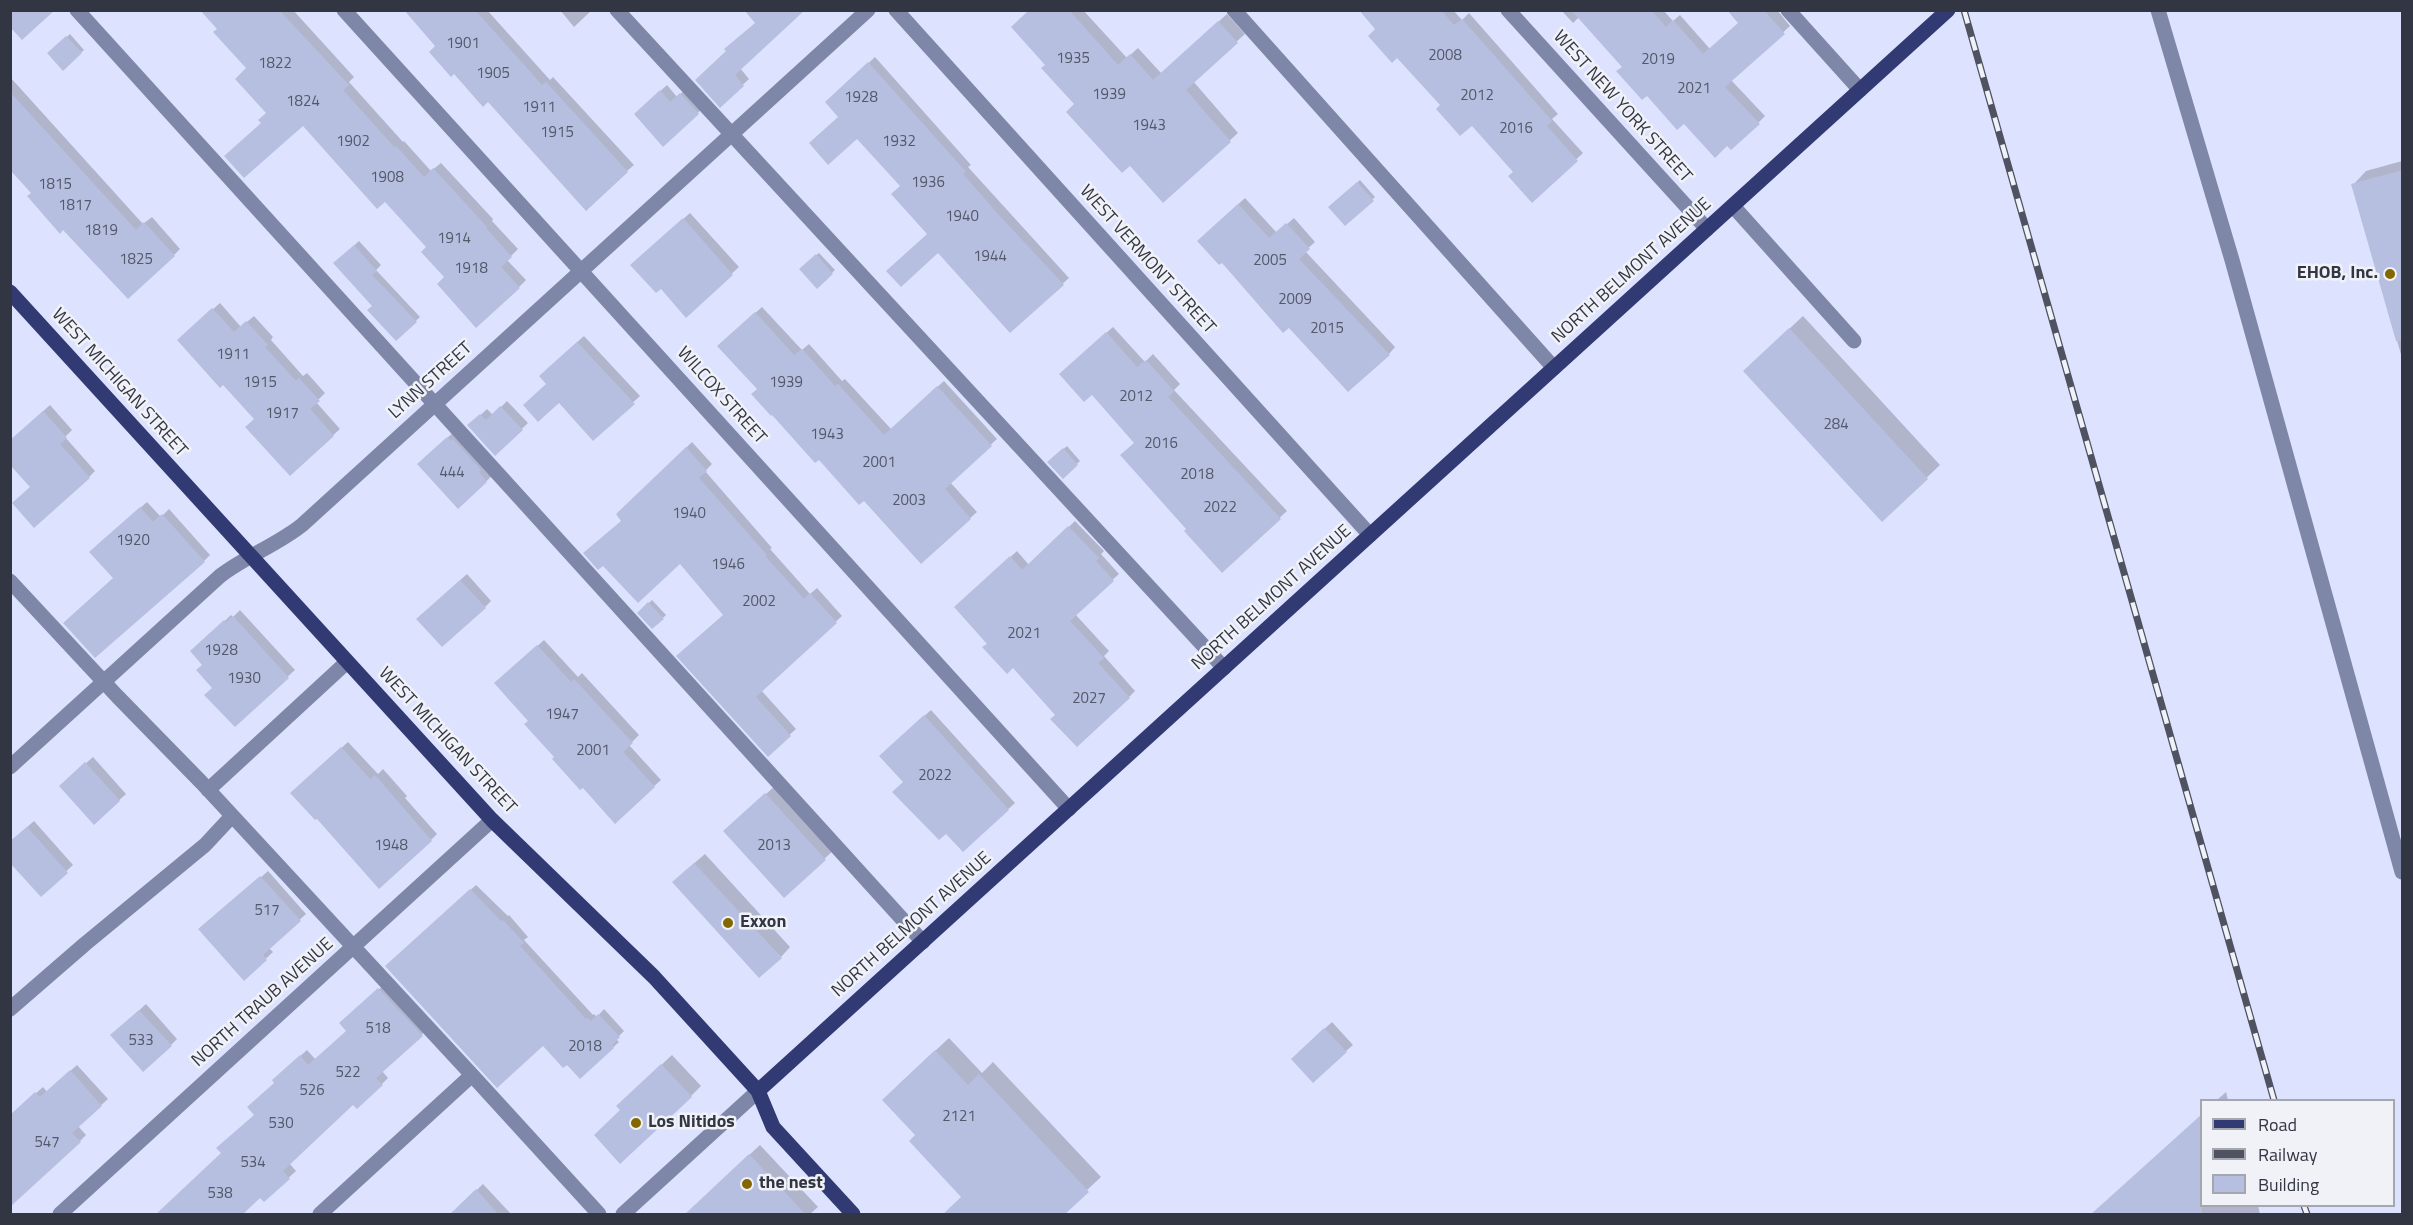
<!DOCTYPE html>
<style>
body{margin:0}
#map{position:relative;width:2413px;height:1225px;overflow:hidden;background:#dde3ff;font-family:"Titillium Web",sans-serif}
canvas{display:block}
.frame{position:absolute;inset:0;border:12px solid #323643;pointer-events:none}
.legend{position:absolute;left:2200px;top:1099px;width:195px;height:108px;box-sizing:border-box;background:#f0f2f8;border:2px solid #a4a7b0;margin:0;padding:8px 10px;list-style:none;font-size:18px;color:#323643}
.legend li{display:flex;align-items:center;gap:12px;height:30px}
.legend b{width:30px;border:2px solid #a4a7b0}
</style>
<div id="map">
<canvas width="2413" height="1225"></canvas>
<div class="frame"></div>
<ul class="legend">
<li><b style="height:8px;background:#323a73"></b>Road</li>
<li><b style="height:8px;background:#4e5261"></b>Railway</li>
<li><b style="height:16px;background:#b7bfe0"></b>Building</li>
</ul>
</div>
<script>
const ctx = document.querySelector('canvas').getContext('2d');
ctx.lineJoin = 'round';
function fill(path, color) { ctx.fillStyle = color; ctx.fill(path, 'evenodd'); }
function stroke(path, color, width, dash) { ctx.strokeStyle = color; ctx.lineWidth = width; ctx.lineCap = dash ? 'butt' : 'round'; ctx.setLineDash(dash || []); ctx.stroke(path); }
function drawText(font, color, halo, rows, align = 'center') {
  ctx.font = font + ' "Titillium Web",sans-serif'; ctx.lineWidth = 5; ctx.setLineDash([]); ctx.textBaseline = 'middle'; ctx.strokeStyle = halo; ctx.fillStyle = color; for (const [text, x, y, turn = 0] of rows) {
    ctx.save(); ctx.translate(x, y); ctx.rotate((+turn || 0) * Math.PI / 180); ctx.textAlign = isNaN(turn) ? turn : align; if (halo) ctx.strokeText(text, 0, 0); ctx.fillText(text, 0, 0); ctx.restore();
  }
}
fill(new Path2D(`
 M202,10h91l61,67 -5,5 54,60 1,-1 27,30 10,-8 52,56 -1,2 26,28 -11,11 19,20 -7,7 -73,-10 -18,-30 -43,-47 -82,-76 -41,-2 5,-9 -19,-45 -29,-39z
 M407,10h80l63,70 3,-3 81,88 -7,6 -190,-125z
 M560,10h32l-18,17z
 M803,10l-63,58 9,11 -29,27 36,-84z
 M1031,10h52l44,48 11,-10 23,25 66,-59 18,20 -52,47 45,52 -75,68 -87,-97 -30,-39z
 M1361,10h92l9,10 7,-7 89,101 -6,5 31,34 -51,48 -17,-29 -43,-48 -30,-19z
 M1561,10h102l10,11 7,-6 30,34 30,-27 -11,-12h48l13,16 -59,54 34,36 -7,7 -74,-1 -61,-56 -44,-49 -6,6z
 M70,34l14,16 -21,18 -14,-15z
 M875,57l96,108 -3,2 101,111 -59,53 -81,-98 -28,-47 -61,-70 -7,-20z
 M10,77l133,147 9,-7 28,32 -6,6 -141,-62 -23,-25z
 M667,85l10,12 10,-9 18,18 -41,39 -22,-37z
 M2402,161v197l-49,-173 13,-14z
 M1360,180l15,17 -30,27 -15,-16z
 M1245,198l32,35 17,-15 21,24 -10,9 90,96 -6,7 -184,-120z
 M690,213l49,54 -53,48 -47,-56z
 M359,241l22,24 -5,5 44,47 -24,22 -22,-34 -39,-42z
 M819,253l16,17 -18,17 -16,-18z
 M220,303l21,24 13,-11 19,21 -2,3 32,36 4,-3 18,20 -9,9 24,27 -50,45 -35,-55 -70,-85z
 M762,307l40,43 7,-6 33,37 3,-2 46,50 53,-48 53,58 -47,43 27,30 -56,50 -57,-63 -106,-110 -33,-49z
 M1803,316l137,149 -58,55 -124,-162z
 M1113,327l32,35 8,-8 27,30 -6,6 113,121 -65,60 -34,-42 -52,-86 -68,-76z
 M584,336l56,60 -47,43 -34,-38 -11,-18 -1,-14z
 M507,401l21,22 -32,31 -27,-28 18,-17 6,6z
 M50,405l22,25 -7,7 30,34 -6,6 -58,9 -21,-45z
 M454,432l39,43 -35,32 -33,-50z
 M692,442l20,22 -7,7 67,77 -2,1 40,45 7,-6 25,28 -81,74 35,39 -28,25 -43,-140 -45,-52 -62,-48z
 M1067,446l13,15 -17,16 -14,-15z
 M147,502l14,15 8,-8 41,46 -6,6 -90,17 -17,-33z
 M1075,521l29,30 -3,3 18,20 -44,40 34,37 -5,5 31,35 -6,6 -72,17 -44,-48 -25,-23 -26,-42 55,-50 12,14z
 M467,574l24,27 -6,6 -60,5z
 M652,600l14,15 -13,12 -14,-14z
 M240,610l55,60 -60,55 -21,-38 -10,-23 -12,-12 39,-37 2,2z
 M544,640l34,37 4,-4 57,62 -10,10 32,35 -46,41 -59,-64 -53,-80z
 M931,710l84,93 -52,47 -59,-68 -17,-33z
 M348,742l30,32 5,-5 24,27 -2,2 32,36 -6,6 -133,-53z
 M93,757l33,37 -31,28 -27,-43z
 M776,785l59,64 -51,47 -49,-74z
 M34,821l39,44 -32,30 -31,-53z
 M705,854l85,93 -9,10 -97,-85z
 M268,871l38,43 -37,34 4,4 -29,27 -14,-74z
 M476,885l32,31 1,-1 19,22 -4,3 69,75 1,-1 3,3 7,-8 20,22 -8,8 3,3 -38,35 -38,-33 -151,-83z
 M386,983l42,46 -46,42 6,7 -6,6 -29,19 -64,60 7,8 -32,29 -41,-47 32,-39 25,-40 27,-24 9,10 32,-29v-14z
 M146,1004l31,35 -6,6 -52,-16z
 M1332,1022l21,23 -7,6 -47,1z
 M949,1038l33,35 11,-11 108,115 -14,13 -170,-55 -20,-49z
 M672,1055l29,31 -10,10 -69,14 6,-14z
 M77,1065l31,34 -30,27 8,9 -6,6 -70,-25 33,-29 4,5z
 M2226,1092l2,8h-11z
 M760,1145l58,62 -8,7h-124z
 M483,1184l28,30h-49l-3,-7z
 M2202,1206h56l2,8h-169z`), '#0003');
fill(new Path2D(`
 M10,10h45l-33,30 -12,-13z
 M200,10h79l70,75 -6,5 52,58 1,-2 28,31 9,-9 54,59 -1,1 26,29 -11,10 19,21 -44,40 -39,-44 7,-7 -23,-25 5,-5 -41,-45 -8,7 -74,-83 -59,52 -20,-22 37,-33 -3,-3 8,-7 -31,-34 11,-11 -33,-36 4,-3z
 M404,10h71l67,75 4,-3 82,90 -42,39 -98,-109 -5,5 -29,-33 -3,3 -22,-25 6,-6z
 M744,10h61l-70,65 9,11 -24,22 -25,-28 31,-29 -2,-2 31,-26z
 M1029,10h40l49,55 12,-11 23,26 65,-59 20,22 -52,47 45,52 -68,61 -33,-37 -8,7 -56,-61 8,-8 -33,-36 4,-3 -34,-38z
 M1359,10h82l13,15 8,-6 90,102 -5,5 31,35 -46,42 -24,-27 5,-4 -41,-46 -12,10 -24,-27 4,-4 -43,-47 -5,5 -24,-27 7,-7z
 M1571,10h80l15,17 7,-7 30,34 35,-31 -11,-13h37l21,24 -60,53 35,37 -29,26 -4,-4 -12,12 -31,-34 -7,6 -30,-34 -5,4 -26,-29 6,-4z
 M66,36l16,17 -19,18 -16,-18z
 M868,62l98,110 -3,2 34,39 67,72 -54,48 -72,-80 -37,34 -15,-16 41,-37 -36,-40 9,-8 -43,-47 -29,26 -19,-22 29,-26 -13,-15z
 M660,90l10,12 10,-9 19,21 -36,33 -29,-33z
 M10,92l126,138 8,-8 31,34 -47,43 -65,-69 -3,4 -33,-38 4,-3 -21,-23z
 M2403,170v171h-7l-45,-157z
 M1357,182l17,19 -29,25 -17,-19z
 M1238,204l31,34 17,-15 24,26 -11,10 91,96 -42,37 -59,-64 -6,5 -61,-70 -3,2 -22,-24z
 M683,218l50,57 -47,43 -25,-29 -5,4 -26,-28z
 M354,245l23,26 -5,4 45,47 -21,19 -29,-31 5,-4 -39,-43z
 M816,254l17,20 -16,15 -18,-20z
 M212,308l22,24 12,-11 22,24 -3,2 31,34 3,-3 21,23 -10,8 24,27 -44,40 -45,-49 9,-8 -31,-34 -3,3 -43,-48z
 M755,312l39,43 8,-6 33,37 3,-2 46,51 53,-49 55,60 -47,43 26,30 -50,45 -57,-63 -5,4 -40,-45 -4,3 -43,-48 -1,1 -20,-22 6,-5 -40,-43z
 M1789,328l139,151 -46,43 -139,-151z
 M1106,332l31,35 9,-7 28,31 -6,6 113,122 -59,54 -38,-42 2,-2 -66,-74 14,-12 -42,-48 -8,7 -25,-28z
 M577,342l58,62 -42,37 -34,-38 -21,19 -15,-17 23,-21 -7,-8z
 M500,406l23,24 -28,26 -28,-31 13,-11 6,6z
 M43,411l24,27 -7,6 30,34 -56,50 -22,-25 18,-16 -20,-22v-25z
 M447,437l4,4 2,-2 28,31 -2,2 8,10 -29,27 -41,-45z
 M686,447l21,24 -8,7 68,77 -2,1 39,43 6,-6 27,30 -81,74 35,39 -23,21 -92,-101 47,-41 -43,-51 -42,39 -35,-37 -5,4 -15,-17 38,-32 -5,-7z
 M1063,448l15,17 -15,14 -16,-17z
 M140,507l13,15 9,-8 43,48 -110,96 -32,-35 50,-45 -24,-26z
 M1068,526l31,32 -3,3 18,20 -44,40 34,37 -6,5 32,35 -53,49 -27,-28 5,-4 -42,-47 -6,6 -25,-27 5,-3 -33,-37 56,-51 12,14z
 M460,580l26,28 -44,39 -26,-28z
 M648,602l16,17 -12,10 -15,-16z
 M233,616l56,62 -54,49 -31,-32 8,-7 -16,-18 6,-5 -12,-14 34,-31 2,2z
 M537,645l34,37 3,-3 59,64 -10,9 32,35 -40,37 -32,-36 -3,2 -28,-31 2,-2 -30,-33 4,-3 -34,-38z
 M924,715l85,95 -46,42 -17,-18 -7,6 -47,-48 11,-10 -24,-26z
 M341,747l29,32 5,-4 57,66 -53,48 -62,-70 -2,1 -25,-27z
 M85,762l35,39 -26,24 -35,-39z
 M765,793l61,67 -42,38 -61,-67z
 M27,827l41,46 -27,24 -31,-34v-22z
 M694,863l88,95 -23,20 -87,-96z
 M260,876l41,45 -38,34 4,5 -23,21 -46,-52z
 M470,889l31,32 2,-1 21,23 -4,3 66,73 2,-1 3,3 7,-7 22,23 -8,8 2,3 -34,31 -13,-14 -4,3 -20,-22 -46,42 -112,-122z
 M378,988l45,48 -47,42 7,7 -26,24 -4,-4 -70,66 7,8 -26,23 -4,-4 -18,17h-87l66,-62 -5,-5 38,-33 -7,-8 27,-24 -2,-3 28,-25 8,10 38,-34 -7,-8z
 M139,1010l33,36 -29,26 -33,-37z
 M1324,1028l23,24 -34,31 -22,-24z
 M935,1050l33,35 11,-11 110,118 -25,23h-122l19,-18 -52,-56 6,-6 -33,-35z
 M661,1064l31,33 -72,67 -26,-29 26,-25 -4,-4z
 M70,1070l32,36 -30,27 9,9 -71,65v-92l25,-23 5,5z
 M2202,1114v101h-112z
 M749,1154l57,61h-122z
 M476,1189l23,26h-50z`), '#b7bfe0');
stroke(new Path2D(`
 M77,10l846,932
 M344,10l725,799
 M617,10l607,658
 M896,10l474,525
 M1234,10l320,358
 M1508,10l199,219
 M1788,10l72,80
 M2158,10l74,250 170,612
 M1733,206l121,135
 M10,581l107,115 85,87 270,292 -152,139
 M10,767l210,-191c26,-20 57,-31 82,-51l566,-515
 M208,790l139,-128
 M10,1009l75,-65 120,-99 27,-29
 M472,1075l127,139
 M60,1214l432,-394
 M623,1214l135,-123`), '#7f87a9', 15);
stroke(new Path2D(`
 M10,292l482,528 162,157 104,114 15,36 80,87
 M758,1091l1190,-1081`), '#323a73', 15);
const rail = new Path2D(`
 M1964,10l310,1090
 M2304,1206l3,8`);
stroke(rail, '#4e5261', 7);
stroke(rail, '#f0f2f8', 4.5, [14]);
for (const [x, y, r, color] of [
 [2390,274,6,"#846700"],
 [728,923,6,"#846700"],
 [636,1123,6,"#846700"],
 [747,1184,6,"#846700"]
]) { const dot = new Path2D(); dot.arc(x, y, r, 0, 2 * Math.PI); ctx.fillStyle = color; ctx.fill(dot); stroke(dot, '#f0f2f8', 2); }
drawText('15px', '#53586a', null, [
 ["1901",463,44],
 ["2008",1445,56],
 ["1935",1073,59],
 ["2019",1658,60],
 ["1822",275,64],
 ["1905",493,74],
 ["2021",1694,89],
 ["1939",1109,95],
 ["2012",1477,96],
 ["1928",861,98],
 ["1824",303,102],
 ["1911",539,108],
 ["1943",1149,126],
 ["2016",1516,129],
 ["1915",557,133],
 ["1902",353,142],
 ["1932",899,142],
 ["1908",387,178],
 ["1936",928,183],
 ["1815",55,185],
 ["1817",75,206],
 ["1940",962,217],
 ["1819",101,231],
 ["1914",454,239],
 ["1944",990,257],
 ["1825",136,260],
 ["2005",1270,261],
 ["1918",471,269],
 ["2009",1295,300],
 ["2015",1327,329],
 ["1911",233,355],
 ["1915",260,383],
 ["1939",786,383],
 ["2012",1136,397],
 ["1917",282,414],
 ["284",1836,425],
 ["1943",827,435],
 ["2016",1161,444],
 ["2001",879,463],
 ["444",452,473],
 ["2018",1197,475],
 ["2003",909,501],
 ["2022",1220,508],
 ["1940",689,514],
 ["1920",133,541],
 ["1946",728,565],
 ["2002",759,602],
 ["2021",1024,634],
 ["1928",221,651],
 ["1930",244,679],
 ["2027",1089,699],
 ["1947",562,715],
 ["2001",593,751],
 ["2022",935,776],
 ["1948",391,846],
 ["2013",774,846],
 ["517",267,911],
 ["518",378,1029],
 ["533",141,1041],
 ["2018",585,1047],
 ["522",348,1073],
 ["526",312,1091],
 ["2121",959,1117],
 ["530",281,1124],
 ["547",47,1143],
 ["534",253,1163],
 ["538",220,1194]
]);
drawText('18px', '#323643', '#f0f2f8', [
 ["WEST NEW YORK STREET",1622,107,48],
 ["WEST VERMONT STREET",1147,260,48],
 ["NORTH BELMONT AVENUE",1632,271,-42],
 ["LYNN STREET",431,381,-42],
 ["WEST MICHIGAN STREET",119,383,48],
 ["WILCOX STREET",721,396,48],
 ["NORTH BELMONT AVENUE",1272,598,-42],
 ["WEST MICHIGAN STREET",447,741,47],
 ["NORTH BELMONT AVENUE",912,925,-42],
 ["NORTH TRAUB AVENUE",263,1003,-42]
]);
drawText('bold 18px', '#323643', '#f0f2f8', [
 ["EHOB, Inc.",2378,274,"right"],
 ["Exxon",740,923],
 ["Los Nitidos",648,1123],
 ["the nest",759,1184]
], 'left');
</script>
